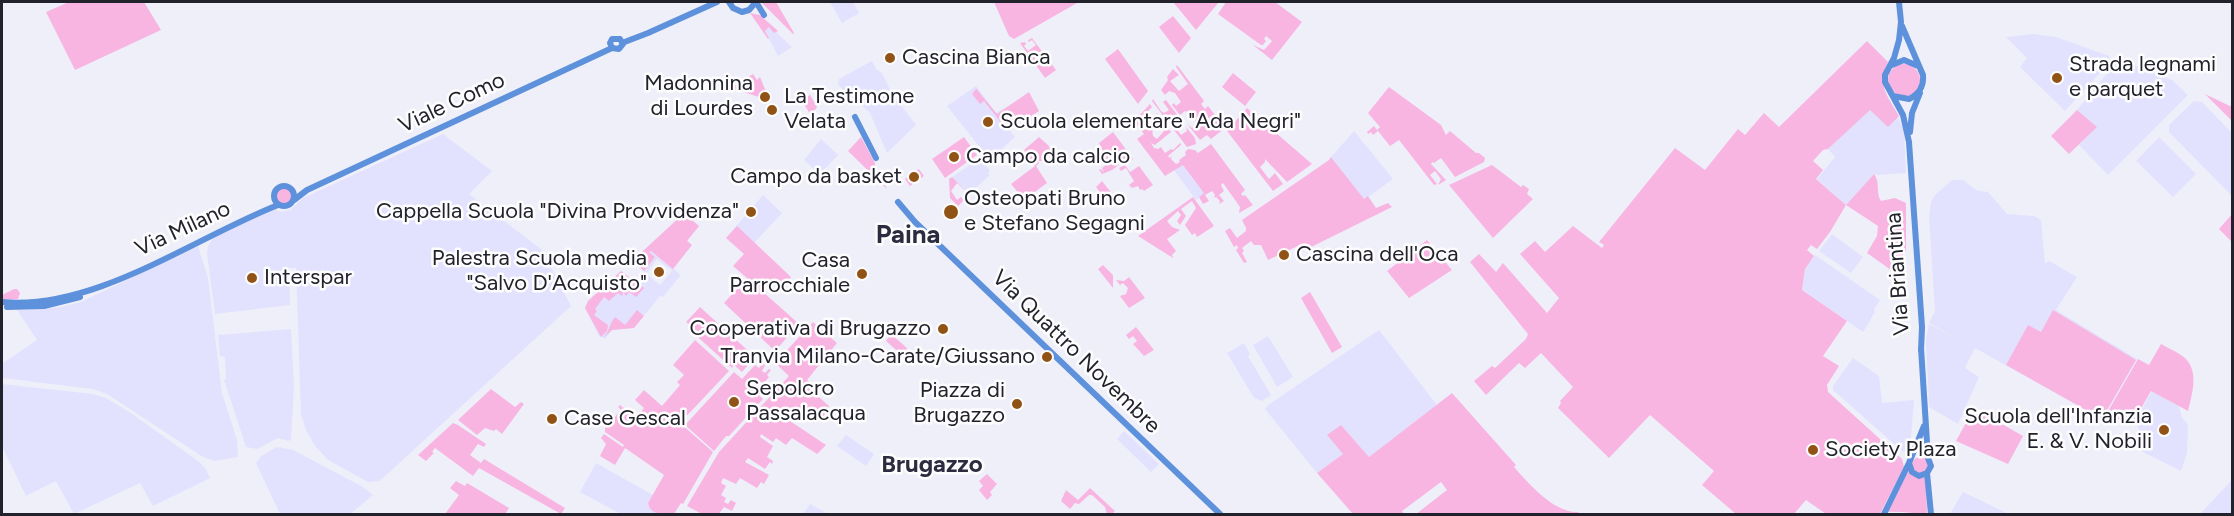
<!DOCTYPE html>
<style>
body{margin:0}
#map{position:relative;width:2234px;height:516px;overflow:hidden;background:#efeffa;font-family:Figtree,sans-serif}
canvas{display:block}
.frame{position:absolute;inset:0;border:3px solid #22222c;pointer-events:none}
</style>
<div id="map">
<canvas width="2234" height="516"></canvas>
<div class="frame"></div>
</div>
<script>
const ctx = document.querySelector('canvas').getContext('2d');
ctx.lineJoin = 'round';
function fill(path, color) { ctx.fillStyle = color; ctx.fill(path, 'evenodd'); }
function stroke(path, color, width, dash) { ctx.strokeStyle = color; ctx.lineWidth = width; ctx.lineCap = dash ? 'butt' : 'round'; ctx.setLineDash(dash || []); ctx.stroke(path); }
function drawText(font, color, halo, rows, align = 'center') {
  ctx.font = font + ' Figtree,sans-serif'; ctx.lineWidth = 5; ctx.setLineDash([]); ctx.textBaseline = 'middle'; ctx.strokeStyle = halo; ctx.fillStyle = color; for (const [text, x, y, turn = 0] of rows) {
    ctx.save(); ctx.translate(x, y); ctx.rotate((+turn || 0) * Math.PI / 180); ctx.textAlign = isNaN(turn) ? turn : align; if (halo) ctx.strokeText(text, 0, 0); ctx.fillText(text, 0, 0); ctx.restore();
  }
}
fill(new Path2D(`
 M830,2h23l6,11 -17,10z
 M769,27l7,5 16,15 -14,9 -13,-25z
 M2033,34l23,3 53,19 1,6 -45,49 -45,-44 7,-9 -21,-21z
 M2119,59l53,21 16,15 -80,80 -29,-30 17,-18 -19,-17z
 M872,61l5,9 5,3 9,19 25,33 -29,28 -17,-40 -15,-14 -4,2 -13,-17 1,-5z
 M976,86l20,27 17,-10 11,15 -15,11 6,8 -25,23 -43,-54z
 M1862,91l32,18 10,21 2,43 -30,2 -2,-1 -28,31 -29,-26 18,-22 -7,-8 11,-10 -5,-15z
 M2194,101l8,1 30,31v63l-63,-64v-7z
 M1354,131l39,48 -29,21 -33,-43z
 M443,134l49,37 -23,23 73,56 29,56 -187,171 -5,4 -11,1 -40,-22 -13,-14 -9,-16 -5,-16 -5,-146h-7l1,37 -75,9 -8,-61 1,-7 5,-8 60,-30 8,4 9,-2 13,-12z
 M2159,137l37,37 -23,23 -37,-36z
 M821,139l17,16 -20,21 -6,-9 -8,-7z
 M1192,157l21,30 -17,13 -22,-30z
 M980,158l10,13 -2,2 2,2 -21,19 -17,-17z
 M1952,180h11l13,10 9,2 2,-1 20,23 27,2 7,4 4,44 4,-3 28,16 -21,33 81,49 -35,60 -127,-71 -10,20 14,9 -21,47 -29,-17 -3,-67 3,-16 31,16 -31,-17 6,-12 -6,-94 2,-15 3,-6z
 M763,195l19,18 -38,41 -18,-16z
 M681,216h6l12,10 -12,15 5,4 -19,23 8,7 -18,22 -3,-1 -26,32 -22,2 -7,9 -6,-3 -14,-28 3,-7 33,-30 14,11 9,-11 -12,-10zM657,259l15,12 -12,14 -14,-11z
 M1832,234l31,23 -12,16 -32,-22z
 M198,246l10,32 14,115 15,47 1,17 -23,4 -12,-4 -96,-63 -14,-5 -91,-11 1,-15 34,-23 -20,-30 44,-3 20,-5z
 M1815,255l65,45 -6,9 1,3 -12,20 -61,-42 3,-21z
 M291,329l3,59 -3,52 -3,1 -10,-3 -21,11 -11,-2 -22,-67 2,-1 -1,-22 -5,-1 -2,-21z
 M1379,330l58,75 -68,52 -28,-32 2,29 -26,19 -52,-64 3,-4z
 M1268,336l25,41 -16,10 -24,-42z
 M1244,343l6,11 -2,2 23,39 -9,6 -8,-3 -27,-45z
 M1853,358l26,18 3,27 32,-3 -4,50 -8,1 -69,-61v-4z
 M2,384l91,10 13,4 25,15 67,48 8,8 4,9 -57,28 -13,-23 -66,31 -18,-33 -30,15 -24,-50z
 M2152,391l27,15 3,12 6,6 -1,29 -6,18 -40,-20 2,-15 -8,-14z
 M1124,431l35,33 -8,8 -34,-33z
 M846,435l28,19 -8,12 -29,-20z
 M277,447l16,3 70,37 10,8 -23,19h-70l-24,-51 5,-7z
 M596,463l57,32 -5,8 1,4 12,7h-40l-41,-22z
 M2232,480v34h-32z
 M1963,492l46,22h-59z
 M810,504l18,10h-25z`), '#e2e2fe');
fill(new Path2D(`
 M69,2h75l17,28 -86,40 -29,-58z
 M761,2h15l18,31 -1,1z
 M994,2h81l2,1 -63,36 -5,-3z
 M1173,2h46l-23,28z
 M1226,2h49l27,20 -30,38 -19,-15 11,5 8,-9 -6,-5 -2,3 2,2 -3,4h-2l-43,-31z
 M750,13l10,2 18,16 -4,2 -5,-6 -4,4 4,7 -1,1z
 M1173,16l18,22 -12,15 -20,-26z
 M1032,38l24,32 -11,8 -25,-35 5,-1 1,2 -2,2 4,5 8,-6 -4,-5 -3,2 -1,-2z
 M1867,41l21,21c-11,24 -1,33 11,54l-11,11 -18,-17 -42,39 -5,1 -10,11 10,9 -7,9 30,26 28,-31c7,9 1,18 7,27l14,-3 11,5v48l-15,19 -24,-17 10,-17 1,-10 -32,-21 -16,27 -13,17 -6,-4 -4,5 7,6 -9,13 -3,21 45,31 -24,35 16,10 -12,19 1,7 74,67 2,8 -24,47h-54l-20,-14 -12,14h-58l-34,-29 12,-14 -64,-56 -41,43 -51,-50 3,-5 -1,-2 13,-14 -32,-34 -16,15 -6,-5 -33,32 -12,-14 18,-15 3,2 31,-29 2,-5 -58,-72 9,-8 17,18 7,-9 44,50 12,-15 -39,-44 15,-13 10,11 28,-26 29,22 2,-3 -5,-3 76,-94 30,22 33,-41 7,6 19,-22 15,14z
 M1118,49l30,42 -10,13 -33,-45z
 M1888 80a16 16 0 1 1 32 0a16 16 0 1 1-32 0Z
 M1177,65l27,36 -3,3 4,5 3,-3 17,22 -14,11 -4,-4 -7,5 -13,-16 5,4 5,-5 -7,-10 -5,-2 -5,4 -8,-10 2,-2 2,3 5,-4 -6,-9 -6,-2 -4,4 -4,-5 7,-10 -1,-3 6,-8 6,6 -9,6 9,10 9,-7 -12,-17z
 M1233,73l23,19 -11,14 -23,-19z
 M753,74l4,6 3,-3 7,17 -2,5 -34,-11z
 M974,86l23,28 32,-22 10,19 -9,6 -2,-2 -21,15 -23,-29 -4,3 -8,-10 4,-5z
 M1389,87l52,38 5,10 4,-4 26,22h3l6,5 -1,4 -29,15 -14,-19 -7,5 -2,-1 -1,2 15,16 -8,5 3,-6 -6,-8 -5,4 7,9 -3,1 -35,-45 -9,6 -12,-15 -5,4 -2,-3 -3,2 -1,-2 7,-6 3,4 3,-3 -12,-14z
 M2205,94l27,13v14z
 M810,95l7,12 -6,8 -10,-15z
 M1153,99l8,12 3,2 5,-3 -6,-8 3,-2 13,17 -4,3v7l6,8 6,-4 -1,-4 9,11 1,6 -9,3 -35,-46z
 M1150,104l2,3 -14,15 4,6 5,-4 2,1 8,-10 -1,-3 6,8 -10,8 1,8 4,3 8,-9 -1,-3 2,-1 5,6 -16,13 -4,-2 3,5 4,1 3,-2 4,6 6,-4 2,1 7,-7 1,2 -13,11 2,2 2,-2 -1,3 5,5 4,-2 -1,-2 7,-5 -1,-3 3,-3 7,1 3,3 13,-9 34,46 -4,4 2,2 2,-1 8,10 -14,8 1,-6 -17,-24 -2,2 3,6 -5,4 5,6 -5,3 1,-3 -4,-4 -2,1 1,-3 -3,-4 -7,4 4,6 -6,3 -4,-7 5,-4 -21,-28 -18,11 -28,-37 7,-5 -6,-8 -2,2 -8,-7 6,-4 2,2z
 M1247,108l65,56 -25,18 -22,-23v3l-5,5 9,12 6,-6 8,11 -10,7 -46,-60z
 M2077,110l20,17 -28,27 -18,-18z
 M1113,132l20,27 -5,4 -4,-2 -12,9 -10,4 -3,-4 2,-1 3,4 -2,-5 3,-2 -4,-4h-3l7,-6 -6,-13z
 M861,137l14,26v4l12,22 -39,-38z
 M964,137l13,18 -32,23 -13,-19z
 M1039,137l10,9 1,4 -3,2 2,4 -7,5h-4l1,2 -3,3 11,17 -23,17 -13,-16 24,-18 -11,-16z
 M1331,157l33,42 4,-3 8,12 12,-5 4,4 -91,45 -3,-6 -30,14 -7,-15h-7l-3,-4 -9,7 2,3 -2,2 5,9 -3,1 -8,-13 2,-2 -1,-3 -3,2 -9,-16 5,-3 7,10 9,-7v-3l-4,-8 87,-60z
 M1125,165l5,7 9,-6 14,19 -9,6 -2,-2 -2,1 -2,-4 -6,2 -3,-3 5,-4 -8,-13 -5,3 -2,-3z
 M1492,165l29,22 2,-2 6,4 -2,5 6,5 -40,39 -44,-53z
 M919,169l5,7 -14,10 -5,-7z
 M952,177l17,17 -12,-11 -6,8 6,9 4,-3 3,3 -6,6 -8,-8 -1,-19z
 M1102,181l11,14 -7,5 -10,-13z
 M276 196a8 8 0 1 1 16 0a8 8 0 1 1-16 0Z
 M1193,197l21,29 -17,11 -2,-4 -3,2 -7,-10 11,-17 -4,-7 -11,8 5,7 -6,9 -3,-4 4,-6 -3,-4 -11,10 5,6 8,3 -13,9 9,12 -4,4 1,3 -35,-22z
 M2232,214v28l-13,-13z
 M681,216h6l12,10 -12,15 5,4 -19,24 -22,-18 -2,1 6,5 -11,14 -12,-10z
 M737,226l54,51 -7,9 -6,-5 -2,2 -5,-4 -9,12 37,33 -24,27 -51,-48 23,-25 -14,-12 11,-12 -18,-16z
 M1427,240l25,30 -43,28 -22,-27z
 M1103,265l10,10v13l-15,-19z
 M621,271l23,17 -8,9 -7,-5 -3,4 -3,-4 -1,4 -4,-3 -9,8 -5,-4 -9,12 2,2 -3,4 14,10 -1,6 -6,6 -16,-29 3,-7z
 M1129,277l16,21 -16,10 -9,-12 6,-2 2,-6 -5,-5 -3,2 -4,-5 8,1z
 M14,289h3l3,4 -2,6 -16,1v-5z
 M1310,292l32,55 -10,6 -31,-55z
 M700,307l55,50 -13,15 -8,-7 -2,3 -42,-38 2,-3 -6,-5z
 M637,310l7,6 -10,12 -22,2 -9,8c7,-7 6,-14 12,-21l10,8z
 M2053,310l83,50 -34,59 -96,-54 22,-40 13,7z
 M813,322l24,21 -30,37 7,5 -3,5 18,16 -8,15 -4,-3 -3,5 -23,-16 -7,10 42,28 -9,9 -25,-16 -6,7 -10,-7 -3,4 -12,-8 -1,3 13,9 -6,11 6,4 -1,3 -2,-2 -5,7 -17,-11 -3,4 24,13 -5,9 -3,-2 -4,6 -17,-10 -4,6 -13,-6 -2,5 5,3 -5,9 5,3 -2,4 4,2 3,-4 5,3 -4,8 -8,-4 -5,7h-17l-15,-8 32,-54 70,-76 -14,-13z
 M1136,327l18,23 -10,6 -11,-12 4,-3 -4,-5 -4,3 -3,-4z
 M891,334l16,14 -4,8 -17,-15z
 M695,340l34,31 -49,52 33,29 -30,52 -2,-1 -7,11c-10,1 -24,1 -26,-11l16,-28 -39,-27 -10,17 -15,-9 6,-12 -5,-6 3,-4 19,13 1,-2 -19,-13v-4l16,-18 -3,-3 2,-2 16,13 8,-10 -9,-8 9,-10 18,16 18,-21 -3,-3 7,-7 -11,-10z
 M2161,344c7,4 19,9 25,15 13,14 6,36 2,52l-37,-20 -20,35 -24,-13 31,-54 11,6z
 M763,363l2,2 -3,6 3,2 4,-4 2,1 -4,5 2,2 -11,13 2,2 -2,2 5,5 -34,37h-3l-12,15 -29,-26 49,-53 8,7 13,-14 4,3z
 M491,389l24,18 6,-5 3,2 -22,30 -6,-5 -2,2 -9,-3 -8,7 -19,-15z
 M1452,393l64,72 -2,2c15,17 41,47 65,45l-2,2h-161l31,-24 -6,-8 -39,29 2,3h-51l-36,-41 26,-19 -16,-19 14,-10 28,32z
 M1974,408l49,28 -15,28 -52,-23z
 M453,423l5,2 28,19 -2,3 -6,-3 -8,11 11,8 3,-4 81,49 -4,6 -82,-46 -6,8 -38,-28 -3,4 2,1 -8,8 -8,-6z
 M1912 465a8 8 0 1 1 16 0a8 8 0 1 1-16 0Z
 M1908,471c6,7 10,7 18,5l1,38c-13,0 -26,-3 -39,-2z
 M987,474l10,10 -7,8 2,3 -5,5 -8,-10 4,-4 -4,-5z
 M456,481l9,5 2,-3 42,25 -4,6h-60l14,-19 -9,-7z
 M1090,488l25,23 -3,3h-5l-2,-7 -13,-12h-3l-10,9 -4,-1 -5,6 -9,-8 5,-11 12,10z`), '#f8b5e2');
stroke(new Path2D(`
 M729,2l4,6 9,4 7,-2 7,-8
 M756,2l8,13
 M1899,2l2,20 -2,18 -5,18 -9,17v7l18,33 6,27 13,185 -1,24
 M622,43l26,-10 69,-31
 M1892,65l12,-5 14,6
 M1893,96l16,3c10,-5 15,-12 14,-24l-21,-49
 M855,117l21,41
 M1910,132l2,-19 8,-20
 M274 196a10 10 0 1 1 20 0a10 10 0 1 1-20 0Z
 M294,200l13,-10 305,-142 7,1 4,-5 -3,-5h-8l-2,4 2,5
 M898,202l17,20 305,292
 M2,302c92,9 192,-64 276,-97
 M7,307l37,-1 36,-9
 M1909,463l3,9 7,4 8,-3 4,-7 -3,-8 -7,-110
 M1927,473l4,41
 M1884,514l25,-51 15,-37`), '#5e91db', 6);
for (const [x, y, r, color] of [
 [890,58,6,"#905315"],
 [2057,78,6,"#905315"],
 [765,97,6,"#905315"],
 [772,110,6,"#905315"],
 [988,122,6,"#905315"],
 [954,157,6,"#905315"],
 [914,177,6,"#905315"],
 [751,212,6,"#905315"],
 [951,212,8,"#905315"],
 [1284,255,6,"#905315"],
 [659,272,6,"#905315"],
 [862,274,6,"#905315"],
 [252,278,6,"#905315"],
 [943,329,6,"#905315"],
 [1047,357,6,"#905315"],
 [734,402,6,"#905315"],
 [1017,404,6,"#905315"],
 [552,419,6,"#905315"],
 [2164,430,6,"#905315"],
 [1813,450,6,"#905315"]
]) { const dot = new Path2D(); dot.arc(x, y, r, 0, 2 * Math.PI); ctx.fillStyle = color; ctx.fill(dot); stroke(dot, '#fdfdfd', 2); }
drawText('22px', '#22222c', '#fdfdfd', [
 ["Cascina Bianca",902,58],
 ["Strada legnami",2069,65],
 ["e parquet",2069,90],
 ["Madonnina",753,84,"right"],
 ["di Lourdes",753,109,"right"],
 ["La Testimone",784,97],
 ["Velata",784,122],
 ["Scuola elementare \"Ada Negri\"",1000,122],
 ["Campo da calcio",966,157],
 ["Campo da basket",902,177,"right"],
 ["Osteopati Bruno",964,199],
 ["e Stefano Segagni",964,224],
 ["Cappella Scuola \"Divina Provvidenza\"",739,212,"right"],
 ["Cascina dell'Oca",1296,255],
 ["Palestra Scuola media",647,259,"right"],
 ["\"Salvo D'Acquisto\"",647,284,"right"],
 ["Casa",850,261,"right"],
 ["Parrocchiale",850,286,"right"],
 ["Interspar",264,278],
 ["Cooperativa di Brugazzo",931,329,"right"],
 ["Tranvia Milano-Carate/Giussano",1035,357,"right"],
 ["Sepolcro",746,389],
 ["Passalacqua",746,414],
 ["Piazza di",1005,391,"right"],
 ["Brugazzo",1005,416,"right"],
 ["Scuola dell'Infanzia",2152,417,"right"],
 ["E. & V. Nobili",2152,442,"right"],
 ["Case Gescal",564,419],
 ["Society Plaza",1825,450]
], 'left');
drawText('22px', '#22222c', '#fdfdfd', [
 ["Viale Como",452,103,-25],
 ["Via Milano",183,229,-25],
 ["Via Briantina",1898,274,-94],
 ["Via Quattro Novembre",1076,352,44]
]);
drawText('bold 24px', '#2c2c41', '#fdfdfd', [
 ["Brugazzo",932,465]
]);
drawText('bold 26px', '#2c2c41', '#fdfdfd', [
 ["Paina",908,235]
]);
</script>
